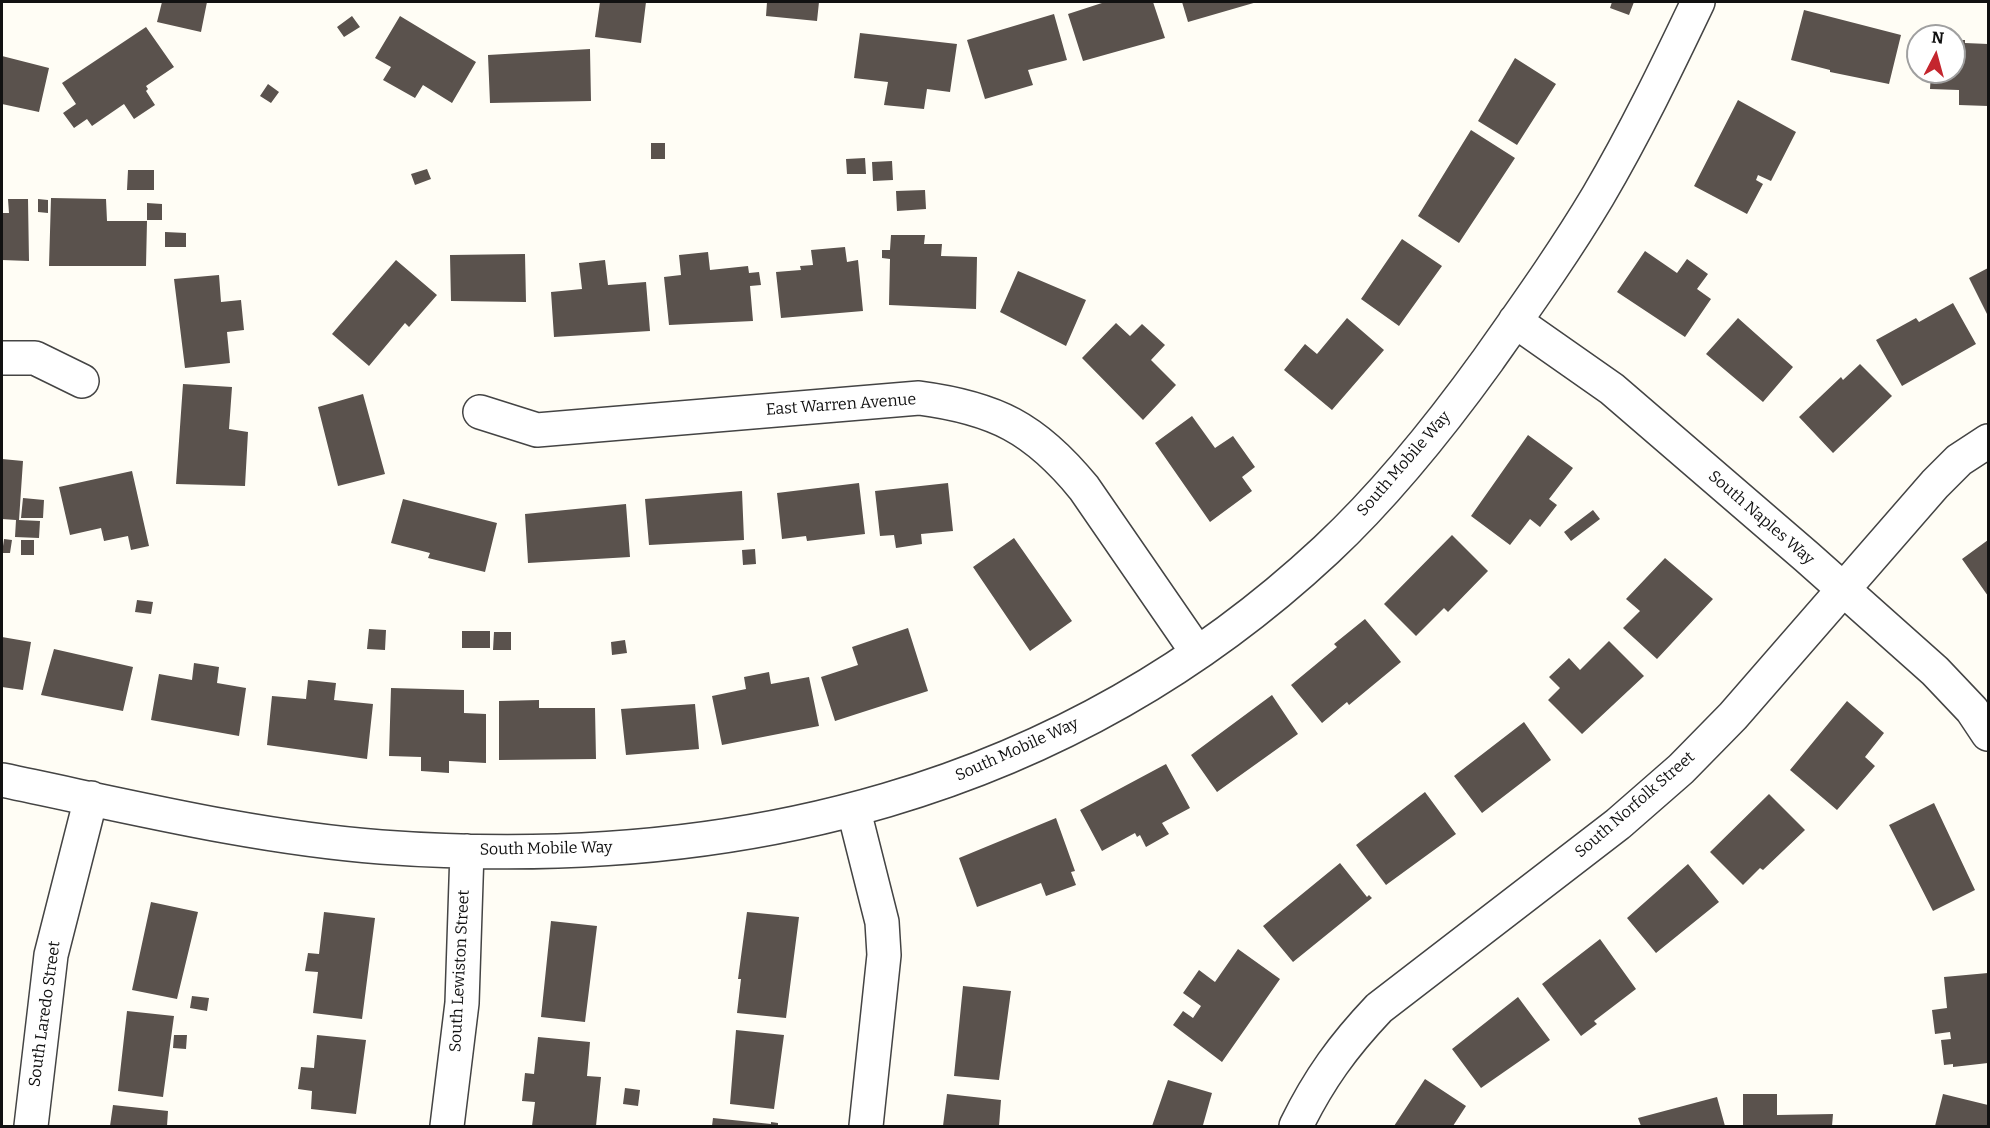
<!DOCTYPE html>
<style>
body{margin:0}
#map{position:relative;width:1990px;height:1128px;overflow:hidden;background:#fffdf5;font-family:Bitter,serif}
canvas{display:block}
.frame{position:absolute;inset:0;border:3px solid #111;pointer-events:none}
.north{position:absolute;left:1906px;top:24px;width:60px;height:60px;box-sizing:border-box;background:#fff;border:2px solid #a0a0a0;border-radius:50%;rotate:6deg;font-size:16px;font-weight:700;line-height:24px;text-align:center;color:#111}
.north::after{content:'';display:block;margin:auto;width:21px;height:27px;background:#c4262e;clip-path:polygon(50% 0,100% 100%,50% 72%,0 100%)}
</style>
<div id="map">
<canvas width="1990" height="1128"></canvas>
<div class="frame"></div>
<div class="north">N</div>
</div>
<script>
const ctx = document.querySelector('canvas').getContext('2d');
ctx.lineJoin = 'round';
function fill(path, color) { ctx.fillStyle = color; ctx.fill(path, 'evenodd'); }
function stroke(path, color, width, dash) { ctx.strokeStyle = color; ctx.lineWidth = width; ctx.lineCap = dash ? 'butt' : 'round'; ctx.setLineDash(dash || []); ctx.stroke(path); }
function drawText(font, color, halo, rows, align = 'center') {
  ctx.font = font + ' Bitter,serif'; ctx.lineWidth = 6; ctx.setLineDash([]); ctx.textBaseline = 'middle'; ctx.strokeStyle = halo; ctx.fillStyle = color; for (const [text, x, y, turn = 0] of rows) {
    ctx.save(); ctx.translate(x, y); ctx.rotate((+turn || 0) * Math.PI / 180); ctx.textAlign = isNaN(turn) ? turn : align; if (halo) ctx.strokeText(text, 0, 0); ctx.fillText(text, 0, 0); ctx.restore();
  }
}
fill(new Path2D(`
 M162,2h45l-6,30 -44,-10z
 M600,2h46l-5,41 -46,-6z
 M767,2h52l-2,19 -51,-5z
 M1105,2h48l12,36 -82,23 -15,-47z
 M1182,2h75l-69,20z
 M1612,2h22l-5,13 -19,-7z
 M1804,10l97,25 -12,49 -59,-12v-2l-39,-10z
 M1054,14l13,46 -39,10 5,15 -48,14 -18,-59z
 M352,16l8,11 -16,10 -7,-10z
 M400,16l76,46 -24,41 -29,-18 -8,13 -32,-18 8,-13 -16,-9z
 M146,27l28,40 -28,19 2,3 -2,2 9,14 -21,14 -10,-15 -32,22 -5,-7 -13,9 -11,-15 13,-9 -14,-21z
 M860,33l97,11 -7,48 -23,-3 -3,20 -40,-4 4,-23 -34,-4z
 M1954,40h11v3l23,1v62l-29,-1v-15l-29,-1 1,-17h23z
 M590,49l1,52 -101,2 -2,-48z
 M2,56l47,12 -10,44 -37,-8z
 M1515,58l41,26 -39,61 -39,-24z
 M268,84l11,8 -8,11 -11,-7z
 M1738,100l58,32 -25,49 -13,-6 -2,5 7,4 -16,30 -53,-28z
 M1471,130l44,28 -56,85 -41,-27z
 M651,143h14v16h-14z
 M865,158l1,16h-19l-1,-15z
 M892,161l1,19 -20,1 -1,-19z
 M427,169l4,10 -16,6 -4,-11z
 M128,170h26v20h-27z
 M925,190l1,19 -29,2 -1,-20z
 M51,198l55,1 1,22h40l-1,45h-97z
 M8,199h20l1,62 -27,-1v-47h7z
 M38,199l10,1v13l-10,-1z
 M147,203l15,1v16h-15z
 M165,232l21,1v14h-21z
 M891,235h34l-1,9h18l-1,12 36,1 -1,52 -87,-4 1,-46 -8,-1v-8h8z
 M1402,239l40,27 -43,60 -38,-27z
 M845,247l2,15 11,-2 5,51 -82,7 -5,-46 25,-2 -1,-4 13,-1 -2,-15z
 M1645,251l32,22 10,-14 21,15 -11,15 14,10 -26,38 -68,-45z
 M708,252l2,18 38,-4 1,7 10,-1 2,13 -11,1 3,35 -84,4 -5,-48 17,-2 -2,-20z
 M525,254l1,48 -75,-1 -1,-46z
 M396,260l41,35 -28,32 -4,-4 -36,43 -37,-32z
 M605,260l3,25 38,-3 4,49 -96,6 -3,-45 31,-3 -3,-26z
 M1988,268v48l-19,-38z
 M1018,271l68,29 -20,46 -66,-34z
 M219,275l2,27 20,-2 3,30 -17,2 3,31 -45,5 -11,-89z
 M1953,303l23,41 -74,42 -26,-46 40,-22 3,4z
 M1347,318l37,32 -52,60 -48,-40 21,-26 12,10z
 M1738,318l55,49 -30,35 -57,-48z
 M1116,323l14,13 12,-12 23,21 -14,15 25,25 -33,35 -61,-62z
 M1860,364l32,32 -59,57 -34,-36 42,-40 2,3z
 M183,384l49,3 -3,42 19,3 -3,54 -69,-2z
 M363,394l22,80 -47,12 -20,-79z
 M1192,416l23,32 18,-12 22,31 -13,10 10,14 -42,31 -55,-79z
 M1528,435l45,33 -24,31 8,6 -17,22 -10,-8 -20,26 -39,-29z
 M2,459l21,2 -4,59 21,1 -1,17 -24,-1 1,-17 -14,-1z
 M132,471l17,75 -18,4 -3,-14 -24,5 -3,-13 -31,7 -11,-48z
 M859,483l6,51 -58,7 -1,-5 -24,3 -5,-46z
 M948,483l5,48 -32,3 1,10 -26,4 -2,-13 -14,1 -5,-45z
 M742,491l2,49 -95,5 -4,-46z
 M23,498l21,2 -1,18h-22z
 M403,499l94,24 -12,49 -57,-14 2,-5 -39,-10z
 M626,504l4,53 -102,6 -3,-49z
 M1593,510l7,9 -29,22 -7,-9z
 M1452,535l36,36 -40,41 -4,-4 -28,28 -32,-32z
 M1014,538l58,83 -42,30 -57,-84z
 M4,539l8,1 -2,13h-8z
 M21,540h13v15h-13z
 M1988,540v56l-26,-37z
 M755,549l1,15 -13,1 -1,-15z
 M1665,558l48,41 -56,60 -34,-31 17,-17 -14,-12z
 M137,600l16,2 -2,12 -16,-2z
 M1365,619l36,43 -52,43 -2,-3 -25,21 -31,-38 46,-38 -3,-3z
 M908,628l20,63 -93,30 -14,-44 37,-12 -6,-18z
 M369,629l17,1 -1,20 -18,-1z
 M462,631h28v17h-28z
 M494,632h17v18h-18z
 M2,637l29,5 -8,48 -21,-3z
 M625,640l2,13 -15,2 -1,-13z
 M1609,641l35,35 -62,58 -34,-34 12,-12 -11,-11 20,-19 11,12z
 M54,649l79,18 -10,44 -82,-16z
 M194,663l25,4 -2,16 29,5 -7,48 -88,-16 8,-46 33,6z
 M769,672l2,12 38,-7 10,49 -97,19 -10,-49 34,-7 -2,-12z
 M308,680l28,3 -2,17 39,4 -6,55 -100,-14 5,-49 34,3z
 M391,688l73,2v23l22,1v49l-37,-2v12l-28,-2v-14l-32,-1z
 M1272,695l26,39 -81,58 -26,-37z
 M539,700v8h56l1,51 -97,1v-59z
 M1847,701l37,32 -19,24 10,9 -38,44 -47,-40z
 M695,704l4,45 -73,6 -5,-46z
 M1524,722l27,38 -69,53 -28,-37z
 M1166,764l24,44 -28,15 7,11 -23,13 -6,-12 -3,2 -2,-4 -33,18 -22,-41z
 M1425,792l31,42 -70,51 -30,-40z
 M1769,794l36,36 -42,40 -3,-2 -17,17 -33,-33z
 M1934,803l41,87 -42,21 -44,-86z
 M1056,818l19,53 -4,1 5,13 -30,11 -5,-13 -64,24 -18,-49z
 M1340,863l27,34 2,-2 3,3 -79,64 -30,-36z
 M1688,864l31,38 -63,51 -29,-35z
 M151,902l47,10 -21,87 -45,-9z
 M324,912l51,6 -13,101 -49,-6 5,-41 -13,-1 3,-18 11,1z
 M747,912l52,5 -13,101 -49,-5 4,-34h-3z
 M551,921l46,5 -12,96 -44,-5z
 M1600,939l36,50 -42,32 3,3 -16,12 -39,-52z
 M1238,949l42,30 -58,83 -49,-37 10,-14 10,7 8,-12 -18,-13 16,-23 16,12z
 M1988,973v90l-35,4v-3l-9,1 -3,-25 10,-1 -1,-7 -15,2 -3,-24 15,-2 -3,-31z
 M963,986l48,5 -12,89 -45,-4z
 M192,996l17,2 -2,13 -17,-3z
 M1518,997l32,43 -69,48 -29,-39z
 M127,1011l47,5 -11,81 -45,-6z
 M736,1030l48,5 -10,74 -44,-5z
 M174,1035h13l-1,14 -13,-1z
 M317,1035l49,5 -10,74 -45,-5 1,-18 -14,-2 3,-22 13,1z
 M538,1037l52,5 -3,34 14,1 -5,49h-64l3,-24 -13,-1 3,-28 9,1z
 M1425,1079l41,27 -13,20h-59z
 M1168,1080l44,13 -9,32 -51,1z
 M625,1088l15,2 -2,16 -15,-2z
 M947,1094l54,6 -2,26h-56z
 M1743,1094h34v21l56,-1 -1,12h-89z
 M1943,1094l45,11 -1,21h-52z
 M1717,1097l8,29h-84l-3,-8z
 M113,1105l55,6 -1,15h-57z
 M713,1118l58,6v-2l7,1v3h-66z`), '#5a524d');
const street = new Path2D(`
 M1515,321l97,68 195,168 128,114 37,39 16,24
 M2,358h33l47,23
 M480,412l57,18 382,-32c76,10 116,30 165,90l113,164
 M2,780c126,26 250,57 379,67 351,26 682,-52 945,-297 61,-57 113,-122 162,-190 38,-54 76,-107 110,-164 37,-63 69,-129 100,-194
 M854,811l28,111 2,33 -18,171
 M31,1126l20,-171 40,-157
 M447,1126l15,-123 5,-152
 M1296,1126c23,-47 47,-80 83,-118l239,-184 63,-55 52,-53 202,-232 24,-24 29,-19`);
stroke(street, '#444', 36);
stroke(street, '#fff', 33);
drawText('16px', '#111', '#fff', [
 ["East Warren Avenue",841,405,-4],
 ["South Mobile Way",1404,464,-49],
 ["South Naples Way",1761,518,41],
 ["South Mobile Way",1017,750,-24],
 ["South Norfolk Street",1635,805,-41],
 ["South Mobile Way",546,849,-1],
 ["South Lewiston Street",460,971,-87],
 ["South Laredo Street",45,1014,-82]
]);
</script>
